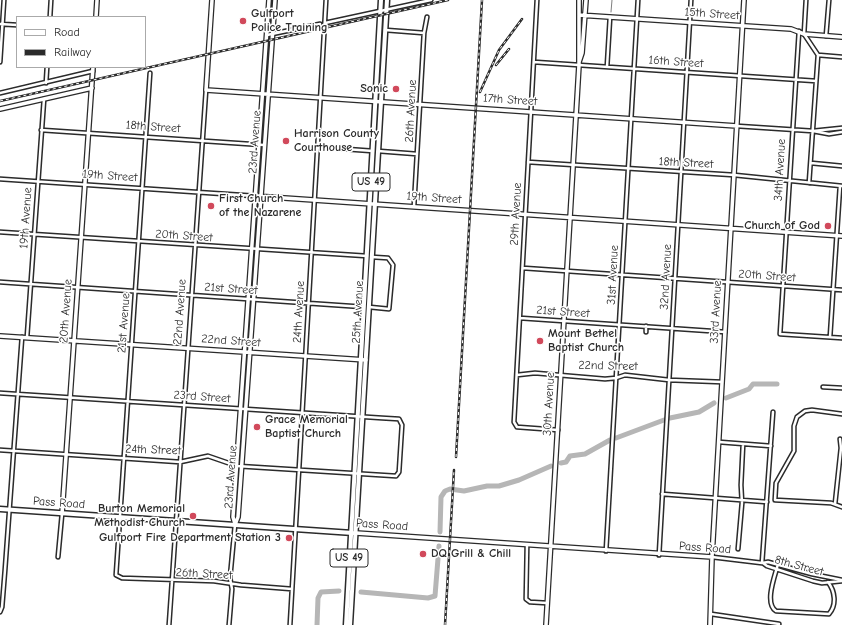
<!DOCTYPE html>
<style>
body{margin:0}
#map{position:relative;width:842px;height:625px;overflow:hidden;background:#fff;font-family:"Comic Neue",sans-serif}
canvas{display:block}
.legend{position:absolute;left:16px;top:16px;width:130px;height:52px;box-sizing:border-box;background:#fff;border:1px solid #aaa;margin:0;padding:5px 7px;list-style:none;font-size:12px;color:#2b2b2b}
.legend li{display:flex;align-items:center;gap:8px;height:20px}
.legend b{width:20px;border:1px solid #aaa}
</style>
<div id="map">
<canvas width="842" height="625"></canvas>
<ul class="legend">
<li><b style="height:5px;background:#fff"></b>Road</li>
<li><b style="height:5px;background:#2b2b2b"></b>Railway</li>
</ul>
</div>
<script>
const ctx = document.querySelector('canvas').getContext('2d');
ctx.lineJoin = 'round';
function stroke(path, color, width, dash) { ctx.strokeStyle = color; ctx.lineWidth = width; ctx.lineCap = dash ? 'butt' : 'round'; ctx.setLineDash(dash || []); ctx.stroke(path); }
function drawText(font, color, halo, rows, align = 'center') {
  ctx.font = font + ' "Comic Neue",sans-serif'; ctx.lineWidth = 3; ctx.setLineDash([]); ctx.textBaseline = 'middle'; ctx.strokeStyle = halo; ctx.fillStyle = color; for (const [text, x, y, turn = 0] of rows) {
    ctx.save(); ctx.translate(x, y); ctx.rotate((+turn || 0) * Math.PI / 180); ctx.textAlign = isNaN(turn) ? turn : align; if (halo) ctx.strokeText(text, 0, 0); ctx.fillText(text, 0, 0); ctx.restore();
  }
}
stroke(new Path2D(`
 M611,12l1,-12`), '#7e7e7e', 1);
stroke(new Path2D(`
 M726,398l23,-9 4,-5h24
 M670,418l29,-6 15,-9
 M616,438l48,-18
 M561,463l5,-1 4,-6 15,-2 25,-14
 M440,532l1,-35 4,-6 5,-2 14,2 23,-5h12l20,-6 32,-14
 M361,592l67,6 7,-2 4,-50
 M317,625l1,-27 3,-6 18,-1`), '#b6b6b6', 5);
const street = new Path2D(`
 M537,0l-23,422 3,5 41,3
 M806,0l-2,34 14,21 -9,128
 M50,17l1,-17
 M325,23l106,-23
 M0,24l17,1
 M385,30l39,3
 M799,31l-19,303 62,4
 M267,35l53,-11
 M826,36l3,-36
 M818,55l24,2
 M0,62l4,-62
 M534,62l282,19
 M607,67l3,-50
 M150,73l-34,502 6,3 92,3 27,4 51,4
 M46,83l1,-16
 M0,93l93,-22
 M737,126l76,5 16,3 13,-2
 M41,130l223,15
 M813,131l29,-3
 M317,147l56,4
 M378,151l39,3
 M528,162l206,13 108,11
 M811,163l31,3
 M0,179l255,17
 M414,206l10,-173 3,-16
 M0,232l367,24
 M523,268l319,22
 M0,282l364,25
 M369,307l20,2 4,-44 -5,-7 -16,-1
 M520,318l205,14
 M646,332v-6
 M27,337l17,-238
 M830,337l10,-151
 M517,375l18,-2 70,6 11,-1 9,-3 44,5 53,2
 M823,387l19,1
 M0,393l382,25 17,1 3,6 -3,47 -3,4 -159,-10 -29,-10 -28,6 -180,-12
 M842,414l-30,-4 -7,1 -8,6 -3,9v25l-18,32 -1,17 56,3 11,4
 M719,442l52,4
 M662,494l105,8
 M835,504l6,-56 -1,-9
 M527,546l-1,53 4,3 17,1
 M738,549l4,-46 -1,-18 2,-41
 M606,551l32,-551
 M659,555l32,-555
 M58,557l4,-43
 M712,557l50,6 6,-1 44,12 30,6
 M762,563l11,-151
 M763,563l4,3 46,15 9,2 20,-2
 M778,564c-3,12 -14,39 -2,47l53,3c8,-9 6,-23 -1,-32
 M0,612l2,-5 3,-37 17,-233
 M711,614l68,10
 M169,625l37,-535
 M229,625l3,-36 -2,-11 5,-53
 M290,625l36,-625`);
const secondary = new Path2D(`
 M212,0l-6,90 531,36
 M579,15l212,14 13,5 38,3
 M96,17l1,-17
 M579,62l3,-9 4,-53
 M0,109l92,-21
 M255,196l587,40
 M0,336l366,24
 M62,514l31,-447
 M235,524l-2,-7 36,-517
 M235,525l3,-8 37,-517
 M356,533l356,24
 M546,625l33,-560v-65
 M710,625l2,-68 32,-557`);
const primary = new Path2D(`
 M0,509l353,24
 M346,625l35,-625
 M350,625l37,-625`);
stroke(street, '#2b2b2b', 5.5);
stroke(secondary, '#2b2b2b', 6);
stroke(primary, '#2b2b2b', 7);
stroke(street, '#fff', 2.5);
stroke(secondary, '#fff', 3.5);
stroke(primary, '#fff', 4);
const rail = new Path2D(`
 M496,65l13,-16
 M480,92l19,-42 23,-31
 M0,101l448,-101
 M456,457l26,-457
 M445,625l9,-155`);
stroke(rail, '#2b2b2b', 2.5);
stroke(rail, '#fff', 1, [3]);
for (const [x, y, r, color] of [
 [243,21,4,"#d1495b"],
 [396,89,4,"#d1495b"],
 [286,141,4,"#d1495b"],
 [211,206,4,"#d1495b"],
 [828,226,4,"#d1495b"],
 [540,341,4,"#d1495b"],
 [257,427,4,"#d1495b"],
 [193,516,4,"#d1495b"],
 [289,538,4,"#d1495b"],
 [423,554,4,"#d1495b"]
]) { const dot = new Path2D(); dot.arc(x, y, r, 0, 2 * Math.PI); ctx.fillStyle = color; ctx.fill(dot); stroke(dot, '#fff', 1.5); }
for (const [x, y, w] of [
 [371,182,38],
 [349,558,38]
]) { const box = new Path2D(); box.roundRect(x - w / 2, y - 9, w, 18, 3); ctx.fillStyle = '#fff'; ctx.fill(box); stroke(box, '#2b2b2b', 1); }
drawText('bold 11px', '#2b2b2b', null, [
 ["US 49",371,182],
 ["US 49",349,558]
]);
drawText('bold 12px', '#2b2b2b', '#fff', [
 ["Gulfport",251,14],
 ["Police Training",251,28],
 ["Sonic",388,89,"right"],
 ["Harrison County",294,134],
 ["Courthouse",294,148],
 ["First Church",219,199],
 ["of the Nazarene",219,213],
 ["Church of God",820,226,"right"],
 ["Mount Bethel",548,334],
 ["Baptist Church",548,348],
 ["Grace Memorial",265,420],
 ["Baptist Church",265,434],
 ["Burton Memorial",185,509,"right"],
 ["Methodist Church",185,523,"right"],
 ["Gulfport Fire Department Station 3",281,538,"right"],
 ["DQ Grill & Chill",431,554]
], 'left');
drawText('12px', '#2b2b2b', '#fff', [
 ["15th Street",712,14,4],
 ["16th Street",676,62,4],
 ["17th Street",510,100,4],
 ["26th Avenue",411,111,-87],
 ["18th Street",153,127,4],
 ["23rd Avenue",255,142,-86],
 ["18th Street",686,163,3],
 ["34th Avenue",780,170,-87],
 ["19th Street",110,176,4],
 ["19th Street",434,198,4],
 ["29th Avenue",516,214,-87],
 ["19th Avenue",26,218,-86],
 ["20th Street",184,236,4],
 ["31st Avenue",613,275,-87],
 ["20th Street",767,276,4],
 ["32nd Avenue",666,277,-87],
 ["21st Street",231,289,4],
 ["20th Avenue",66,311,-86],
 ["22nd Avenue",180,312,-86],
 ["24th Avenue",299,312,-87],
 ["25th Avenue",358,312,-87],
 ["21st Street",563,312,4],
 ["33rd Avenue",716,312,-87],
 ["21st Avenue",124,323,-86],
 ["22nd Street",231,341,4],
 ["22nd Street",608,366,1],
 ["23rd Street",202,397,4],
 ["30th Avenue",549,404,-87],
 ["24th Street",153,450,2],
 ["23rd Avenue",231,477,-86],
 ["Pass Road",59,503,4],
 ["Pass Road",382,525,4],
 ["Pass Road",705,548,4],
 ["8th Street",799,566,15],
 ["26th Street",204,574,3]
]);
</script>
